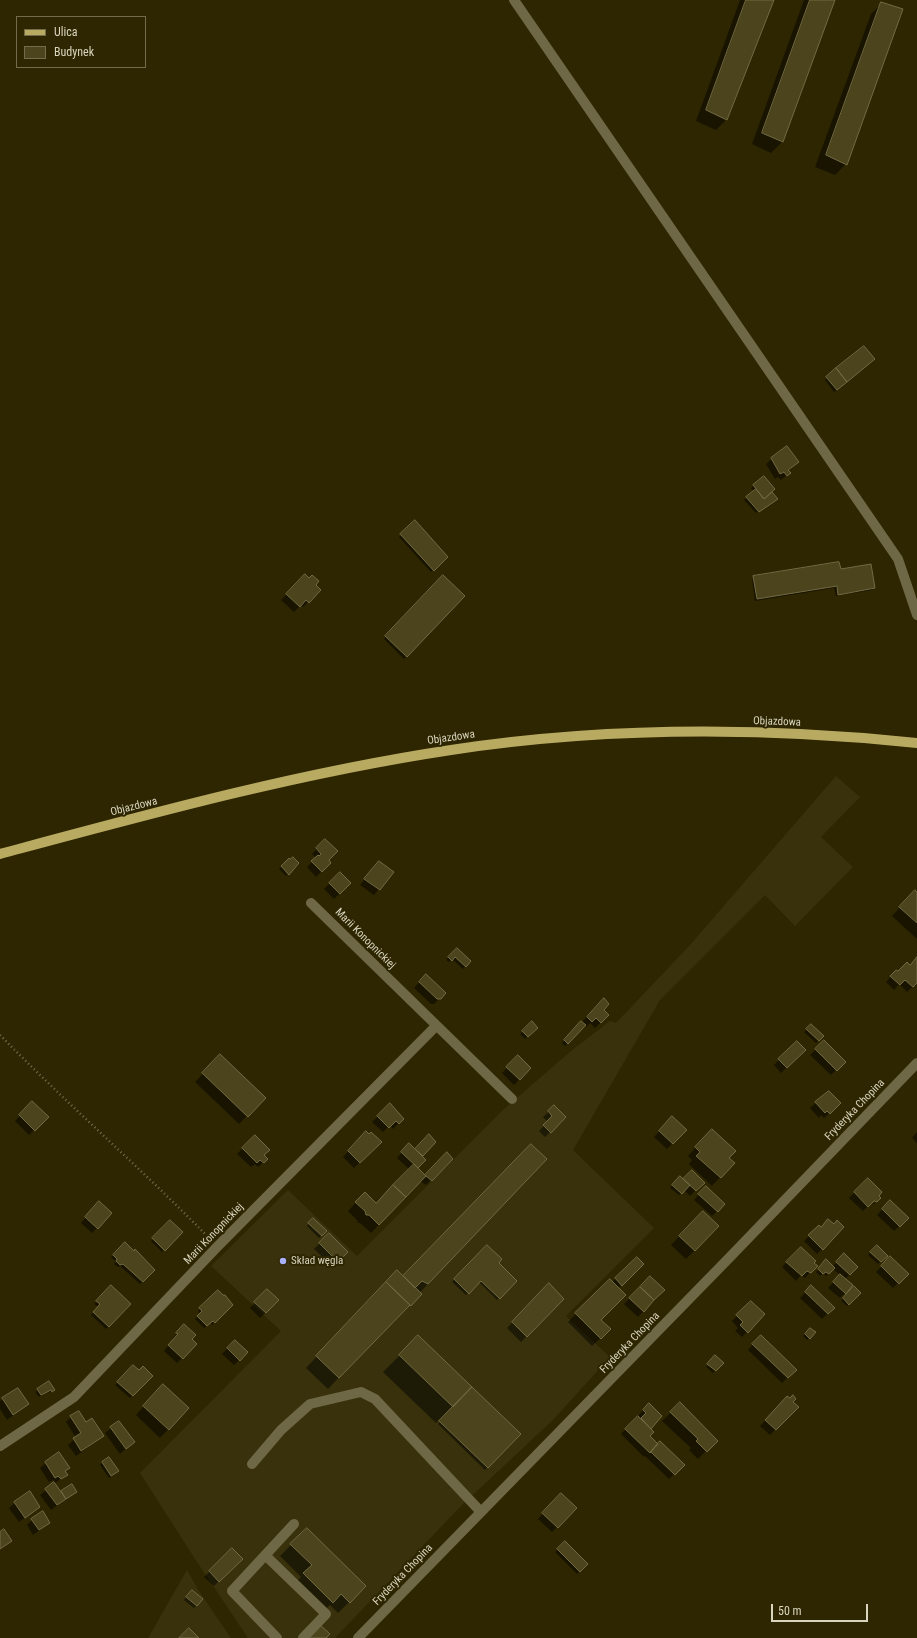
<!DOCTYPE html>
<meta charset="utf-8">
<style>
body{margin:0}
#map{position:relative;width:917px;height:1638px;overflow:hidden;background:#2e2600;font-family:"Roboto Condensed",sans-serif}
canvas{display:block}
.legend{position:absolute;left:16px;top:16px;width:130px;height:52px;box-sizing:border-box;background:#2e2600;border:1px solid #726c4c;margin:0;padding:5px 7px;list-style:none;font-size:12px;color:#d8d4be}
.legend li{display:flex;align-items:center;gap:8px;height:20px}
.legend b{width:20px;border:1px solid #726c4c}
.scale{position:absolute;left:771px;top:1604px;width:97px;height:18px;box-sizing:border-box;border:2px solid #d8d4be;border-top:0;padding-left:5px;font-size:12px;line-height:14px;white-space:nowrap;color:#d8d4be;-webkit-text-stroke:3px #2e2600;paint-order:stroke}
</style>
<div id="map">
<canvas width="917" height="1638"></canvas>
<ul class="legend">
<li><b style="height:5px;background:#b9aa61"></b>Ulica</li>
<li><b style="height:11px;background:#4c441c"></b>Budynek</li>
</ul>
<div class="scale">50 m</div>
</div>
<script>
const ctx = document.querySelector('canvas').getContext('2d');
ctx.lineJoin = 'round';
function fill(path, color) { ctx.fillStyle = color; ctx.fill(path, 'evenodd'); }
function stroke(path, color, width, dash) { ctx.strokeStyle = color; ctx.lineWidth = width; ctx.lineCap = dash ? 'butt' : 'round'; ctx.setLineDash(dash || []); ctx.stroke(path); }
function drawText(font, color, halo, rows, align = 'center') {
  ctx.font = font + ' "Roboto Condensed",sans-serif'; ctx.lineWidth = 4; ctx.setLineDash([]); ctx.textBaseline = 'middle'; ctx.strokeStyle = halo; ctx.fillStyle = color; for (const [text, x, y, turn = 0] of rows) {
    ctx.save(); ctx.translate(x, y); ctx.rotate((+turn || 0) * Math.PI / 180); ctx.textAlign = isNaN(turn) ? turn : align; if (halo) ctx.strokeText(text, 0, 0); ctx.fillText(text, 0, 0); ctx.restore();
  }
}
fill(new Path2D(`
 M836,776l24,21 -39,40 32,30 -58,59 -30,-31 -105,105 -87,150 81,78 -88,88 44,41 -56,62 -95,89 -124,130h-87l-53,-79 -55,-86 141,-142 -70,-65 77,-76 69,66 147,-147 67,-58 39,-30 6,2 74,-78z
 M187,1570l12,21 32,47h-83z`), '#38310c');
fill(new Path2D(`
 M740,0h33l-46,119 -11,11 -20,-9z
 M804,0h30l-52,142 -11,11 -19,-9z
 M882,3l-36,161 -11,11 -20,-8 56,-153z
 M871,362l-37,30 -9,-12 2,-3z
 M772,459l26,3 -10,9 1,2 -8,7 -3,-3 -3,2 -9,-15z
 M764,477l7,15 6,7 -21,14 -12,-13 10,-8 -3,-4z
 M415,522l32,35 -16,15 -32,-35z
 M840,570l34,18 -2,2 -36,6 -2,-8 -79,13 -3,-22 2,-2z
 M443,576l21,20 -60,63 -20,-20z
 M300,581l14,4 6,5 -17,17 -2,-2 -7,7 -13,-12z
 M325,840l3,20 2,3 -14,14 -9,-10 9,-9 -4,-4z
 M289,859l7,7 -10,10 -7,-7z
 M379,862l14,10 -19,23 -14,-10z
 M340,873l10,10 -16,16 -10,-10z
 M917,893v46l-25,-23 15,-16z
 M457,949l13,12 -7,8 -11,-10 -3,3 -3,-2z
 M917,959l-1,27 -2,-1 -7,7 -8,-8 -5,6 -8,-8 10,-11 2,2 12,-7z
 M426,975l19,18 -11,11h-3l-17,-16z
 M598,1005l10,10 -13,13 -5,-5 -4,4 -1,-2 -20,21 -3,-3z
 M532,1023l4,5 -11,11 -5,-5z
 M811,1025l12,11 -7,7 -12,-11z
 M797,1042l8,8 -24,23 -7,-8z
 M824,1042l20,20 -13,13 -21,-20z
 M518,1057l12,11 -16,17 -12,-12z
 M212,1064l52,34 -25,26 -44,-42z
 M829,1092l11,11 -16,15 -3,-3 -2,3 -9,-10z
 M32,1103l15,14 -18,18 -14,-14z
 M390,1105l13,14 -10,10 -3,-4 -7,7 -11,-10z
 M554,1107l11,10 -20,20 -6,-6 9,-9 -5,-5z
 M667,1123l18,7 -18,19 -13,-12z
 M917,1132v11l-5,-5z
 M255,1136l8,19 4,4 -9,8 -3,-3 -4,3 -14,-13z
 M429,1136l6,6 -13,14 -5,12 8,8 22,-23 5,6 -26,26 -6,-4 -49,52 -11,-10h-2l-1,-3 -9,-9 17,-18 11,11 33,-35 -12,-11 12,-13 6,5z
 M361,1138l19,4 -26,26 -11,-11z
 M704,1138l29,25 -21,23 -23,-22 3,-4 -4,-4z
 M546,1160l-218,229 -22,-21 51,-54 -1,-1 41,-41 6,6z
 M680,1177l3,3 20,3 -13,13 -6,-6 -5,5 -9,-7z
 M868,1179l12,19 -9,9 4,-5v-3l-12,12 -14,-13z
 M706,1187l18,17 -12,12 -18,-16z
 M890,1201l18,17 -14,13 -17,-16z
 M94,1208l3,20 -5,5 -11,-10z
 M313,1219l13,12 -7,7 -12,-12z
 M695,1220l23,6 -32,33 -15,-14z
 M170,1221l11,11 -19,20 -11,-11z
 M819,1226l2,2 22,-1 -26,27 -13,-13z
 M329,1234l17,18 -14,14 -18,-17z
 M125,1244l29,26 -14,14 -20,-18 -2,1 -4,-3 2,-2 -5,-5z
 M487,1246l10,17 19,18 -19,19 -18,-18 -13,13 -14,-13z
 M877,1246l9,10 -8,8 -10,-9z
 M801,1248l15,18 -11,12 -4,-3 -5,6 -14,-14z
 M844,1255l13,12 -12,12v14l-5,5 -12,-10 12,-13 -7,-6 -7,7 -3,-3 -3,3 -4,-4 10,-11 6,6z
 M637,1258l6,6 -25,24 -18,32 10,9 -18,17 -24,-24 42,-42 2,2z
 M890,1258l17,16 -14,14 -17,-16z
 M549,1285l14,14 -42,43 -14,-14z
 M812,1286l21,22 -11,11 -22,-21z
 M111,1287l18,17 -23,25 -15,-14 7,-8 -4,-3z
 M854,1288l5,5 -12,13 -6,-5z
 M267,1290l10,11 -17,17 -10,-10z
 M663,1290l-25,27 -14,-13 6,-6z
 M218,1291l14,13 -20,21 -2,-2 -6,5 -9,-9 5,-5 -2,-3z
 M751,1302l13,12 -22,23 -7,-6 3,-3 -6,-7z
 M185,1325l6,14 5,5 -19,19 -13,-12 9,-11 -1,-1z
 M810,1329l4,4 -7,7 -4,-4z
 M418,1337l101,97 -34,36 -47,-46 24,-25 -1,-1 -25,25 -53,-51z
 M235,1341l12,11 -13,13 -12,-11z
 M755,1342l35,33 -8,8 -34,-33z
 M715,1357l7,6 -9,10 -7,-6z
 M133,1366l6,6 12,4 -21,22 -15,-13z
 M48,1383l5,7 -4,3 -1,-2 -9,6 -4,-5z
 M17,1389l11,15 -21,16 -7,-11v-8z
 M155,1394l33,14 -28,30 -24,-23z
 M782,1402l15,5 -27,28 -10,-9z
 M649,1404l12,12 -11,13 -2,7 35,29 -14,14 -24,-23 -1,1 -23,-23z
 M680,1404l36,37 -18,18 -9,-9 2,-2 -29,-27z
 M71,1417l15,6 17,13 -27,20 -8,-11 8,-7 -10,-16z
 M119,1422l14,20 -13,12 -15,-21z
 M59,1453l9,15 -3,4 1,3 -12,9 6,9 11,-8 2,9 -22,16 -11,-15 15,-12 -2,-3 -4,2 -9,-14z
 M102,1463l13,10 -6,5 -9,-13z
 M561,1494l14,14 -23,24 -14,-13z
 M15,1503l24,4 -20,15 -10,-14z
 M32,1520l17,3 -16,12 -6,-10z
 M307,1529l58,57 -27,27 -8,-8 -9,8 -28,-28 8,-8 -21,-21z
 M565,1542l22,22 -10,10 -22,-22z
 M232,1550l9,9 -27,27 -10,-9z
 M189,1593l13,6 -8,9 -10,-8z`), '#0007');
const building = new Path2D(`
 M746,0h28l-47,120 -21,-10z
 M810,0h25l-52,142 -21,-9z
 M881,2l22,7 -56,156 -21,-10z
 M864,346l11,13 -28,23 -11,-14z
 M836,368l11,14 -10,8 -11,-13z
 M787,446l12,16 -11,8 3,3 -4,3 -3,-4 -4,2 -9,-16z
 M764,476l11,13 -11,10 -11,-14z
 M756,489l8,10 8,-7 6,7 -19,13 -13,-15z
 M415,520l33,37 -14,14 -34,-37z
 M839,562l2,7 30,-5 4,24 -37,7 -1,-9 -80,13 -4,-23z
 M305,574l4,4 3,-3 7,6 -3,4 5,5 -12,13 -3,-3 -6,7 -14,-13z
 M443,575l22,21 -58,61 -22,-21z
 M325,839l13,12 -9,9 2,3 -9,9 -11,-11 7,-6 1,1 2,-2 -5,-6z
 M293,857l6,6 -10,12 -8,-9 8,-8 1,1z
 M379,861l15,11 -14,18 -16,-11z
 M340,872l11,11 -11,11 -11,-11z
 M915,890l2,2v31l-18,-16z
 M457,948l14,13 -5,6 -11,-10 -3,4 -4,-4z
 M917,957v26l-4,4 -8,-7 -5,5 -10,-9 6,-6 2,1 9,-9 3,3z
 M426,974l20,19 -5,6h-4l-18,-17z
 M604,998l5,6 -5,6 5,5 -8,8 -5,-5 -4,4 -5,-5z
 M532,1021l6,7 -10,9 -6,-6z
 M581,1021l5,4 -18,19 -4,-4z
 M811,1024l13,12 -5,5 -13,-12z
 M824,1040l22,22 -9,9 -22,-22z
 M797,1041l9,9 -19,18 -9,-9z
 M220,1054l46,44 -18,19 -46,-44z
 M518,1055l13,13 -11,12 -14,-13z
 M829,1091l12,12 -11,11 -3,-3 -2,2 -10,-11z
 M32,1101l17,16 -14,14 -16,-16z
 M390,1103l14,16 -5,5 -3,-3 -7,7 -12,-12z
 M554,1105l12,12 -15,16 -8,-8 9,-9 -4,-5z
 M672,1116l15,14 -14,14 -14,-13z
 M712,1129l24,22 -7,7 6,5 -14,15 -25,-22 4,-4 -5,-5z
 M366,1131l3,3 2,-2 11,10 -22,21 -12,-12z
 M429,1134l7,8 -13,14 -8,-7z
 M255,1135l15,15 -6,5 4,4 -4,4 -4,-3 -3,3 -15,-15z
 M409,1143l17,17 -8,8 -17,-16z
 M531,1144l16,15 -119,125 -6,-3 -7,7 -12,-12z
 M447,1152l6,7 -21,22 -7,-6z
 M414,1164l12,12 -20,21 -13,-12z
 M692,1170l13,13 -9,8 -13,-12z
 M680,1176l10,9 -8,9 -10,-9z
 M868,1178l14,14 -3,4 2,2 -4,4 -3,-1 -6,6 -14,-15z
 M393,1185l13,12 -27,28 -10,-10h-3l-1,-4 -10,-9 10,-10 11,11z
 M706,1186l19,18 -7,8 -20,-18z
 M890,1200l19,18 -9,9 -18,-18z
 M99,1201l13,12 -14,16 -13,-12z
 M703,1211l16,15 -24,25 -16,-15z
 M313,1218l14,13 -5,5 -14,-13z
 M828,1219l6,5 3,-4 7,7 -21,23 -15,-15 11,-10 2,2z
 M170,1220l13,12 -18,19 -13,-13z
 M329,1233l19,19 -10,10 -19,-19z
 M125,1242l9,9 1,-2 20,21 -12,12 -20,-18 -3,1 -4,-4 1,-2 -4,-4z
 M487,1245l15,14 -3,4 18,18 -17,18 -19,-18 -12,13 -15,-15z
 M877,1245l11,11 -7,6 -11,-10z
 M801,1247l15,14 -2,2 4,3 -7,7 -4,-2 -5,5 -16,-14z
 M844,1253l14,14 -8,8 -14,-13z
 M890,1256l19,18 -10,10 -18,-18z
 M637,1257l7,7 -22,22 -7,-8z
 M826,1259l9,9 -6,6 -3,-2 -3,2 -5,-5z
 M397,1270l25,24 -11,12 -25,-24z
 M840,1274l13,11 -7,9 -13,-12z
 M650,1276l15,14 -11,10 -14,-13z
 M610,1279l16,16 -25,25 10,9 -10,10 -26,-26z
 M386,1282l24,23 -71,73 -23,-22z
 M549,1283l15,16 -37,38 -15,-15z
 M111,1285l20,19 -22,23 -16,-15 7,-8 -4,-3z
 M811,1285l24,23 -7,6 -23,-22z
 M854,1286l7,7 -12,12 -6,-7z
 M640,1287l14,13 -10,12 -15,-14z
 M267,1289l12,11 -13,13 -12,-11z
 M218,1290l5,5h2l8,10 -18,18 -2,-2 -6,5 -10,-10 5,-5 -3,-3z
 M751,1301l14,13 -17,19 -8,-8 3,-3 -7,-7z
 M184,1324l12,11 -4,4 5,5 -14,15 -15,-14 10,-11 -2,-1z
 M810,1328l6,4 -6,7 -5,-5z
 M418,1335l54,52 -19,20 -54,-52z
 M761,1335l36,35 -9,8 -36,-34z
 M235,1340l13,12 -8,9 -13,-13z
 M715,1355l9,8 -8,8 -9,-7z
 M133,1365l6,5 4,-4 10,10 -20,20 -16,-14z
 M49,1381l6,9 -3,2 -1,-2 -10,5 -4,-6z
 M163,1384l26,24 -20,22 -26,-24z
 M472,1387l49,47 -33,34 -49,-47z
 M18,1388l11,16 -16,11 -11,-17z
 M793,1395l3,4 -3,3 6,5 -23,23 -11,-10 22,-24 3,2z
 M680,1402l38,39 -11,11 -11,-11 2,-2 -28,-27z
 M649,1403l13,13 -11,13 -10,-11 5,-5 -3,-3z
 M79,1411l7,11 6,-4 12,18 -23,15 -8,-13 8,-5 -11,-17z
 M638,1416l16,16 -4,4 8,8 -8,9 -25,-24z
 M119,1421l16,21 -9,7 -16,-22z
 M660,1441l25,24 -10,10 -24,-23z
 M59,1452l11,16 -5,3 3,4 -7,4 -3,-3 -3,2 -10,-16z
 M109,1457l10,14 -8,5 -9,-14z
 M54,1482l12,17 -9,6 -12,-16z
 M72,1484l5,8 -11,7 -5,-8z
 M30,1491l10,16 -15,11 -11,-16z
 M561,1493l16,15 -19,20 -16,-15z
 M43,1511l7,12 -11,7 -8,-11z
 M307,1528l59,58 -16,17 -9,-9 -8,9 -30,-30 9,-8 -22,-21z
 M4,1529l8,12 -12,8v-17z
 M565,1541l23,23 -8,8 -23,-23z
 M232,1548l11,11 -24,23 -10,-11z
 M192,1590l11,9 -6,7 -11,-9z
 M319,1624l11,10 -4,4h-20z
 M189,1628l10,10h-20z`);
fill(building, '#4c441c');
stroke(building, '#726a42', 1);
stroke(new Path2D(`
 M0,1035c68,70 142,134 210,204`), '#766f50', 2.5, [1, 3]);
stroke(new Path2D(`
 M514,0l384,559 19,56
 M311,903l201,196
 M0,1446l74,-49 143,-150 219,-221
 M252,1464l29,-34 29,-26 51,-12 14,7 106,113
 M265,1555l61,59 -23,24
 M277,1638l-45,-47 62,-67
 M358,1638l372,-381 187,-194`), '#6f6846', 10);
stroke(new Path2D(`
 M0,854c149,-40 298,-81 451,-104 152,-23 313,-23 466,-7`), '#b9aa61', 10);
for (const [x, y, r, color] of [
 [283,1261,4,"#a7b1fc"]
]) { const dot = new Path2D(); dot.arc(x, y, r, 0, 2 * Math.PI); ctx.fillStyle = color; ctx.fill(dot); stroke(dot, '#2e2600', 1.5); }
drawText('11px', '#d8d4be', '#2e2600', [
 ["Objazdowa",777,722,2],
 ["Objazdowa",451,738,-8],
 ["Objazdowa",134,807,-14],
 ["Marii Konopnickiej",365,939,45],
 ["Fryderyka Chopina",855,1110,-46],
 ["Marii Konopnickiej",214,1234,-46],
 ["Fryderyka Chopina",630,1343,-46],
 ["Fryderyka Chopina",403,1575,-46]
]);
drawText('11px', '#d8d4be', '#2e2600', [
 ["Skład węgla",291,1261]
], 'left');
</script>
